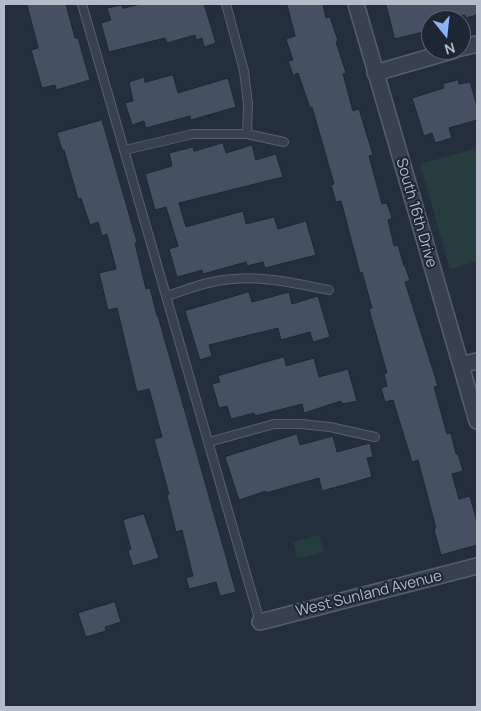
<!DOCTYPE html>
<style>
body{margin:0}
#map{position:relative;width:481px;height:711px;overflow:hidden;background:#242f3e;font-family:Manrope,sans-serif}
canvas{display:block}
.frame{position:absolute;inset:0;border:5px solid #b4bcc9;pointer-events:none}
.north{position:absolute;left:421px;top:10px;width:50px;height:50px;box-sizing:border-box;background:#1d2633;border:1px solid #59626f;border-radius:50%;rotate:164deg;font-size:14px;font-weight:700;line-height:20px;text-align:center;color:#b4bcc9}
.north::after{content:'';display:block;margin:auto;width:18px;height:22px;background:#8ab4f8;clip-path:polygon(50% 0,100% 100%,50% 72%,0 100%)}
</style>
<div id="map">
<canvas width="481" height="711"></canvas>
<div class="frame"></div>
<div class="north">N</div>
</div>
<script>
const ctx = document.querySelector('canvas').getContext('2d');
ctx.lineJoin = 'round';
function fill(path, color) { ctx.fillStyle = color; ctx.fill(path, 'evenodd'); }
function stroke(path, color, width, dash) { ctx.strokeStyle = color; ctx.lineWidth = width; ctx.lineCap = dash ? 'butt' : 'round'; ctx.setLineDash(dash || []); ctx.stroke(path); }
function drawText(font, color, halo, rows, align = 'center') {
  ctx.font = font + ' Manrope,sans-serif'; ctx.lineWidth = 4; ctx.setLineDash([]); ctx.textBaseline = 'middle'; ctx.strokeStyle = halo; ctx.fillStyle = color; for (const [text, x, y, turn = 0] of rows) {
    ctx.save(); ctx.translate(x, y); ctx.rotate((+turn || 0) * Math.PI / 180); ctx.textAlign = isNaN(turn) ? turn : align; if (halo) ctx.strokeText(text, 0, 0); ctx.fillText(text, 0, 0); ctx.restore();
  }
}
fill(new Path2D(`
 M477,148v113l-27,8 -30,-105z
 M319,535l5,17 -27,7 -4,-17z`), '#263c3f');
const building = new Path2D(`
 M27,4h39l9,34h3l12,42 -34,10 -1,-5 -13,3 -11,-38 7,-2z
 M141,4h63l12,39 -12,4 -2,-9 -6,2 -1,-5 -28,8 -2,-5 -56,14 -8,-29 10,-3 -4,-12 15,-3 1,3z
 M287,4h36l3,14 4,-1 8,24 -2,1 10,31 -3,1 10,37 6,-2 14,46 -4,1 13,48 5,-1 5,15 -4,2 6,26 4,-1 6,21h1l5,15 -5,1 33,104 -4,1 13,47 4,-1 5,21h2l5,17 -11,3 7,25 11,-3 7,26v23l-36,10 -7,-26 2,-1 -18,-68 -6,2 -19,-62 -8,2 -4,-14 6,-2 -3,-12 3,-1 -18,-64 3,-1 -10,-36 -2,1 -19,-72 -5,1 -5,-17 3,-1 -22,-77 -2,1 -12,-35 -5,2 -5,-14 5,-1 -7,-21 9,-3z
 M386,4h91v11l-11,3 -1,-3 -16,5h-18v10l-36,9z
 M173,75l5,18 50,-15 8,29 -45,13 -1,-4 -44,12 -2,-7 -12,4 -7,-22 8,-2 -4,-19 15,-5 1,5z
 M458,80l1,4 11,-2 7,24v14l-28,8 3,10 -17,5 -3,-10 -8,3 -12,-38 32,-10 -1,-4z
 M102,120l35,122 -2,1 11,46 4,-1 7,28h1l78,276 -16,4 -4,-14 -27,7 -3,-11 7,-2 -11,-46 -6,2 -9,-37 2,-1 -15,-55 8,-2 -11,-41 -2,-7 -12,3 -20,-84 -9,2 -9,-37 17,-4 -9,-35 -5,2 -4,-14 -8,3 -9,-27 -3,1 -14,-49h-2l-5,-17z
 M223,143l3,10 26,-8 4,15 20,-6 7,23 -104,26 7,24 57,-16 3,13 28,-7 4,12 28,-8 10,34 -51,13 -2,-6 -16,4 -1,-4 -43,12 -1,-4 -25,7 -8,-28 9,-3 -12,-39 -11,3 -10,-36 27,-8 -3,-13 24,-6 1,4z
 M249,292l3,10 37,-10 3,12 26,-8 12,41 -17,5 -3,-10 -29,8 -3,-12 -69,17 3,11 -12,4 -15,-49z
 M284,357l2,9 28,-8 5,19 29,-8 9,32 -15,3 -1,-3 -37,12 -2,-9 -47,12 -1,-3 -23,6 -4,-13 -8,2 -7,-24 8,-2 -2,-6z
 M297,434l3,11 33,-9 4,16 33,-9 3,14 -6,1 5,19 -50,14 -3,-13 -53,15v-2l-27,9 -14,-43z
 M144,514l15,44 -26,8 -5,-15 3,-2 -8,-29z
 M115,602l6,20 -16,5 1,4 -20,6 -8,-24z`);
fill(building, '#455162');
stroke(building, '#1f2835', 1);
const lane = new Path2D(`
 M82,4l178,618
 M226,4l18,67 4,33 -1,30
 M125,150l68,-16h54l37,8
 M167,296c21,-7 44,-16 67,-17 32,-3 63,5 95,11
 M209,442l65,-18h27l29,3 45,10`);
const street = new Path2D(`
 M356,4l121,417
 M461,48l16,-4
 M375,73l80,-23
 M461,365l16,-4
 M260,622l217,-56`);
stroke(lane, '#565f6c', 10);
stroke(street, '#565f6c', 18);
stroke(lane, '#38414e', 8);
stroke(street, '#38414e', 15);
drawText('15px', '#b4bcc9', '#1d2633', [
 ["South 16th Drive",416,213,74],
 ["West Sunland Avenue",369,594,-14]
]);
</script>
